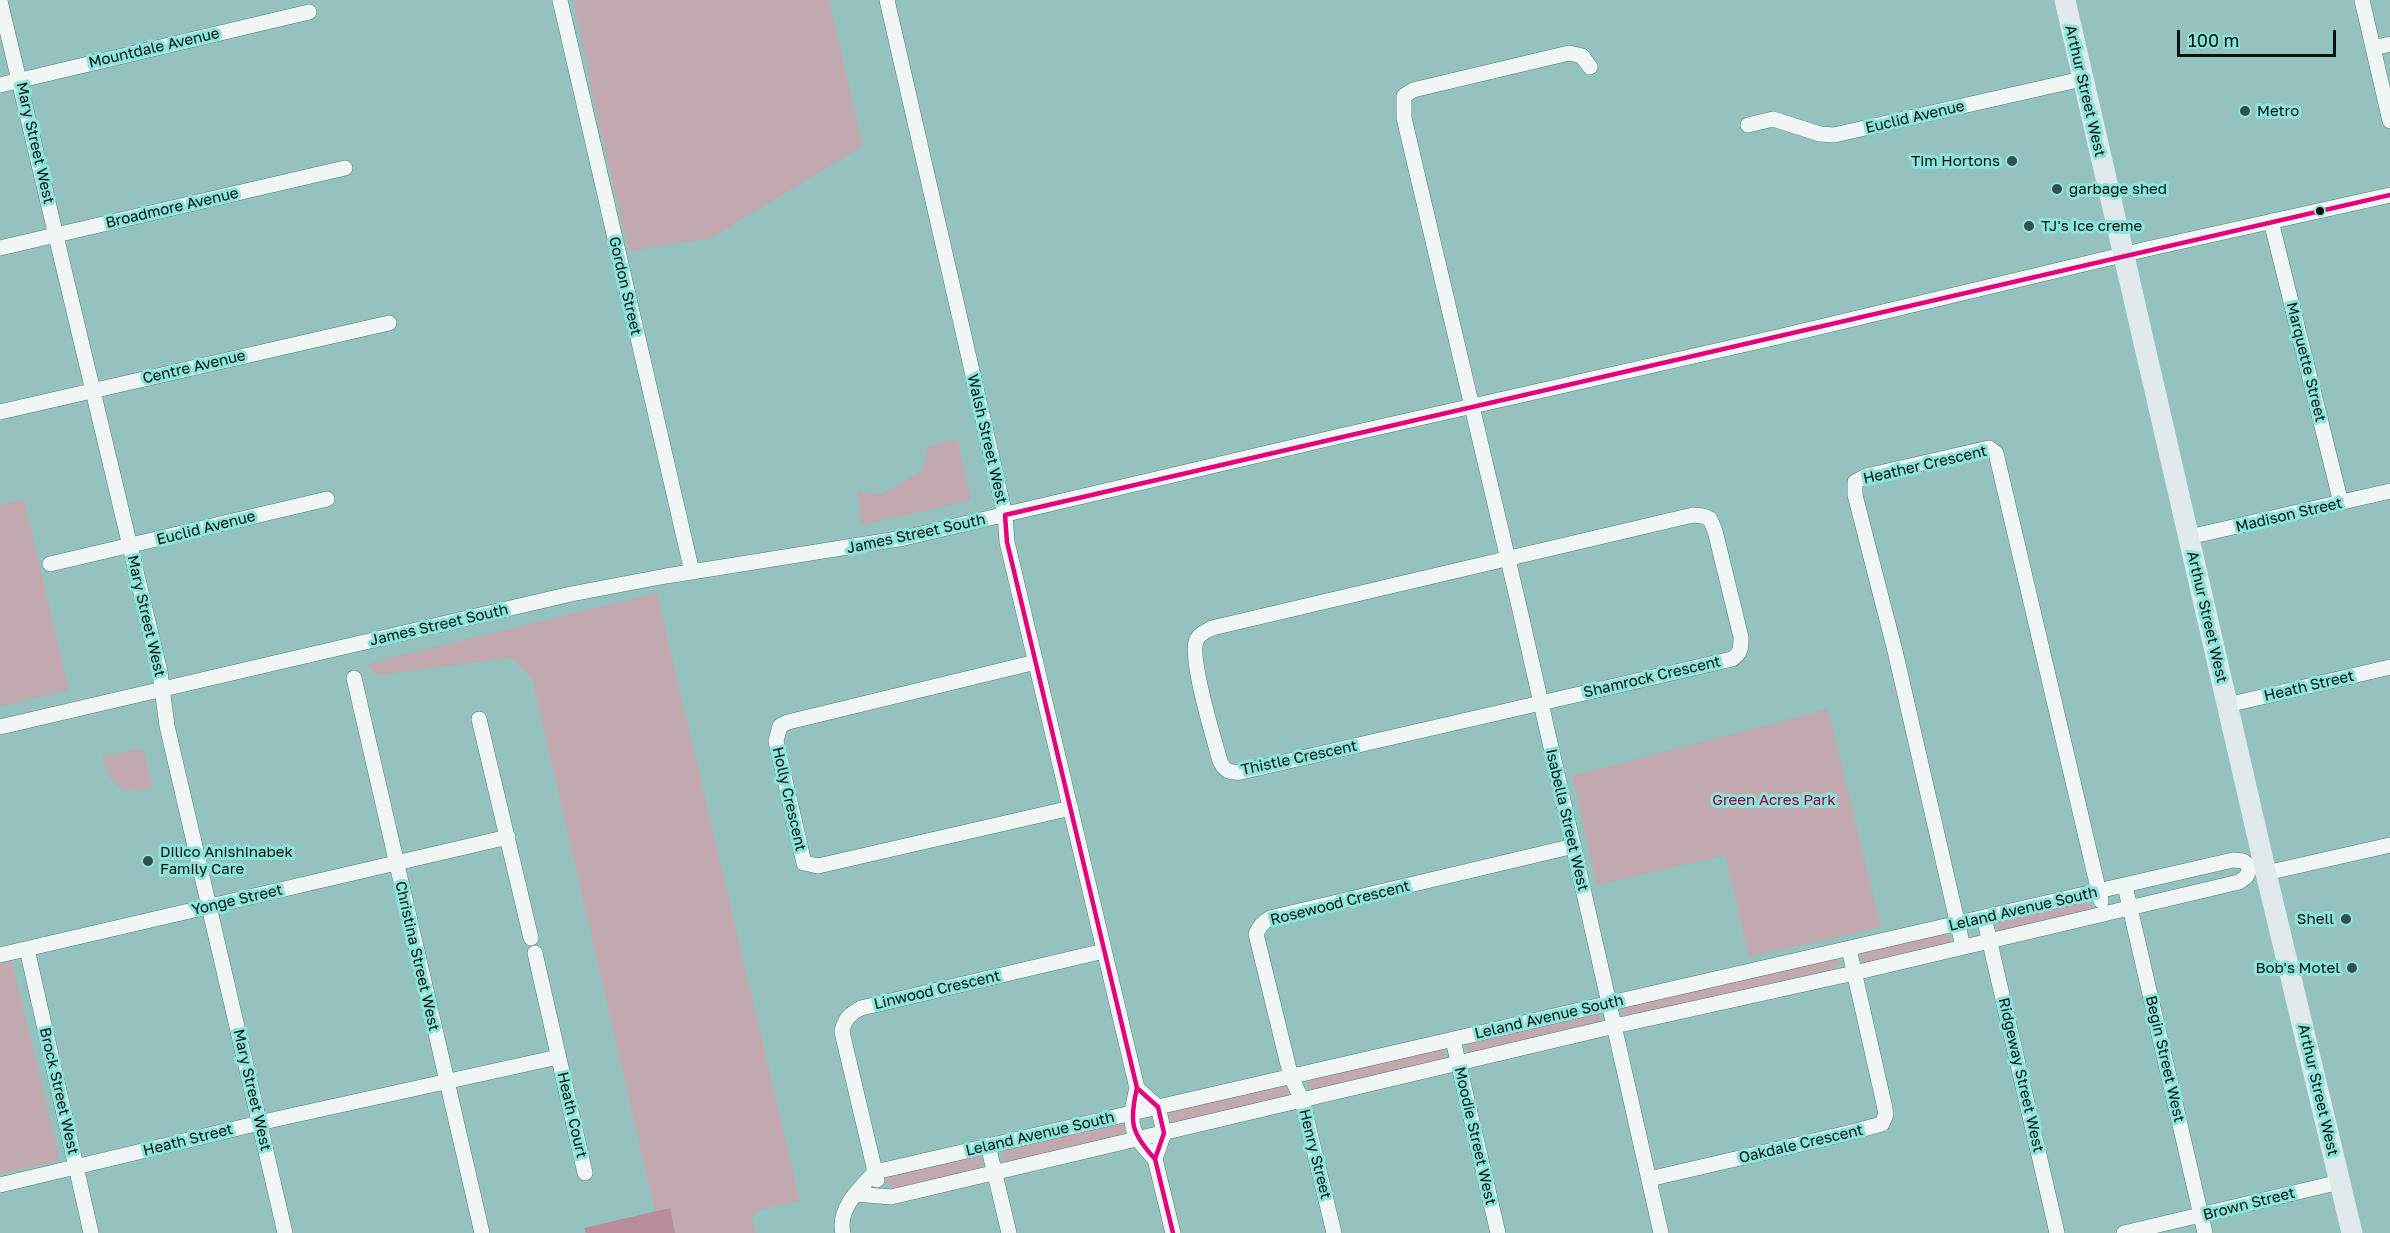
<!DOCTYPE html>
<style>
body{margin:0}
#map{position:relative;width:2390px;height:1233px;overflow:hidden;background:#94c2be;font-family:"Golos Text",sans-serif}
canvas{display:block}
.scale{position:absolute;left:2177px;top:30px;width:159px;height:27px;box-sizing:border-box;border:3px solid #001210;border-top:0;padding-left:8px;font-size:18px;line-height:21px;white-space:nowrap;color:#001210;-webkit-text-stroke:4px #8de4db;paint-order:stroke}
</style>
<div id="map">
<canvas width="2390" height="1233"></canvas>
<div class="scale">100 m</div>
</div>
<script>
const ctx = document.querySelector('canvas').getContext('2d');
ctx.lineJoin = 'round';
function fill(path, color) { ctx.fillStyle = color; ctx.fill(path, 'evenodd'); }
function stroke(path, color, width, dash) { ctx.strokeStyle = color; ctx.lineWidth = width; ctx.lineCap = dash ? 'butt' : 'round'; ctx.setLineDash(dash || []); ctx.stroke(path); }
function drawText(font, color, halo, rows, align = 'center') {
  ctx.font = font + ' "Golos Text",sans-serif'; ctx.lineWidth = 6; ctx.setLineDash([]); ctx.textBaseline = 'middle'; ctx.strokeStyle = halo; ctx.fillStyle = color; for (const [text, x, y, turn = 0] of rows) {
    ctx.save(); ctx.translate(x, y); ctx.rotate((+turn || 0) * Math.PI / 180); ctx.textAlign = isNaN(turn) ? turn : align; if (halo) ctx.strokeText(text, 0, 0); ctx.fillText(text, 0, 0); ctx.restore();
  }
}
fill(new Path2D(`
 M573,0h256l34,146 -152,92 -82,13 -29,-123z
 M957,439l14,61 -110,25 -4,-34 24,4 41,-25 5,-23z
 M24,499l45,191 -69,16v-201z
 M657,593l143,608 -41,9 -7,7 4,16h-81l-5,-25 -15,4 -123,-534 -21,-20 -134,17 -11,-9 8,-4z
 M1828,709l53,218 -132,30 -24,-102 -128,30 -25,-109z
 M139,749l5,2 8,35c-29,14 -43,-2 -50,-30z
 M2084,901l8,3v6l-90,22 -4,-3 -1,-6 3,-2z
 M1947,933l4,6 -1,4 -84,21 -6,-7 2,-4z
 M1836,958l4,5 -4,5 -205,50 -7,-3 -1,-8z
 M12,960l48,200 -60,14v-212z
 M1597,1013l4,4 -2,6 -129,30 -4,-5 2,-5z
 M1439,1049l6,4 -3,7 -129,30 -4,-2 -1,-4 6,-6z
 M1281,1086h5l1,9 -6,3 -107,26 -5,-6 1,-5 3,-3z
 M1120,1121l7,8 -5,8 -114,25 -4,-1 -2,-8 3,-4z
 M980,1155l4,6 -5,9 -84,18 -9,-4 2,-9z`), '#c2a8af');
fill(new Path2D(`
 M670,1208l5,25h-89l-2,-5z`), '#b98c9a');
const minor = new Path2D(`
 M560,0l132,572
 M887,0l118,515 2,27 130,546c-9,36 -8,44 18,71l9,-26 -6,-26 -21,-19
 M2362,0l28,121
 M0,1l160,671 7,54 118,507
 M2373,48l17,-4
 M1590,67l-8,-11 -13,-3 -156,37 -9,6v22l115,488 142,627
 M0,85l309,-73
 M1748,125l25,-6 47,15 14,1 248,-56
 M2271,221l70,282
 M0,248l345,-80
 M0,412l389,-89
 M1693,515l10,1 7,3 5,12 26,106c0,11 0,16 -9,22l-491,113c-12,1 -16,-1 -21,-11 -6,-22 -32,-106 -23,-122 3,-6 10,-8 15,-11z
 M2189,537l201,-46
 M50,564l277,-65
 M1036,662l-248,60 -8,4 -4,15 28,122 14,3 253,-58
 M354,678l128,555
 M2227,705l163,-38
 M479,719l52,219
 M0,727l571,-133 95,-18 238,-38 436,-102 442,-100 365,-87 243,-54
 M2266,873l124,-28
 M2125,886l80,347
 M1984,917l73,316
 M1963,947l-68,-296 -40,-156v-13l11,-6 123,-28 7,5 105,448
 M27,949l64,284
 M535,953l50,220
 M0,955l508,-118
 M1453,1040l45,193
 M988,1145l21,88
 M1155,1159l18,74
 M1649,1179l199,-46 34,-9 4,-10 -2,-10 -35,-155
 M877,1180l-35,-148c2,-13 8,-18 19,-24l243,-57
 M0,1185l272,-65 286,-63
 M855,1194l36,3 724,-171 239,-53 385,-91 7,-5 5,-10
 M843,1233c-6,-24 17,-45 32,-61l1358,-312 10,1 8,6
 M1334,1233l-32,-133 -11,-23 -35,-143c4,-8 6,-11 14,-16l304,-72
 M2124,1233l216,-51`);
const major = new Path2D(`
 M2065,0l201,873 86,360`);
stroke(minor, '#5b7976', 16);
stroke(major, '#cfe4e2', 21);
stroke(minor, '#eff6f5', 15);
stroke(major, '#e0eaed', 20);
stroke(new Path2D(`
 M1137,1088l21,19 6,26 -9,26c-24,-26 -26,-37 -18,-71z
 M1137,1088l-130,-546 -2,-27 1385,-320
 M1155,1159l18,74`), '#e5007d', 4.5);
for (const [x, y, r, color] of [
 [2245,111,6,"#34504d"],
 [2012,161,6,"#34504d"],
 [2057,189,6,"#34504d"],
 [2320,211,5,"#001210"],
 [2029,226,6,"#34504d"],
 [148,861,6,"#34504d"],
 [2346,919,6,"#34504d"],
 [2352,968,6,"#34504d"]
]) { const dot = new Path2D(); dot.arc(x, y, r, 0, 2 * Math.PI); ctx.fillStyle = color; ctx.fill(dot); stroke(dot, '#8de4db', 2); }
drawText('15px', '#001210', '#8de4db', [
 ["Mountdale Avenue",154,48,-13],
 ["Arthur Street West",2085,91,77],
 ["Euclid Avenue",1915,117,-13],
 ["Mary Street West",35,143,77],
 ["Broadmore Avenue",172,208,-13],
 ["Gordon Street",625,286,77],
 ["Marquette Street",2306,362,76],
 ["Centre Avenue",194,367,-13],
 ["Walsh Street West",987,439,77],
 ["Heather Crescent",1925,465,-13],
 ["Madison Street",2289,515,-13],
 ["Euclid Avenue",206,528,-14],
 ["James Street South",916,534,-12],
 ["Mary Street West",146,616,77],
 ["Arthur Street West",2207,617,77],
 ["James Street South",439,625,-13],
 ["Shamrock Crescent",1652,677,-13],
 ["Heath Street",2309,686,-13],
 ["Thistle Crescent",1299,758,-12],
 ["Holly Crescent",789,799,77],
 ["Isabella Street West",1567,820,77],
 ["Yonge Street",237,900,-13],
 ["Rosewood Crescent",1340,903,-14],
 ["Leland Avenue South",2023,909,-13],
 ["Christina Street West",417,956,77],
 ["Linwood Crescent",937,990,-13],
 ["Leland Avenue South",1549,1017,-13],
 ["Begin Street West",2165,1059,77],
 ["Ridgeway Street West",2021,1075,77],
 ["Mary Street West",252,1090,77],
 ["Arthur Street West",2318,1090,77],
 ["Brock Street West",59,1091,77],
 ["Heath Court",572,1115,77],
 ["Leland Avenue South",1040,1134,-13],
 ["Moodie Street West",1475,1136,77],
 ["Heath Street",188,1140,-14],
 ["Oakdale Crescent",1801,1144,-13],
 ["Henry Street",1315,1154,76],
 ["Brown Street",2249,1204,-14]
]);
drawText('15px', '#001210', '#8de4db', [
 ["Metro",2257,111],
 ["Tim Hortons",2000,161,"right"],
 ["garbage shed",2069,189],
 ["TJ's Ice creme",2041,226],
 ["Dilico Anishinabek",160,852],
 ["Family Care",160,869],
 ["Shell",2334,919,"right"],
 ["Bob's Motel",2340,968,"right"]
], 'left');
drawText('15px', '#9f0042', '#8de4db', [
 ["Green Acres Park",1774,800]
]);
</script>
